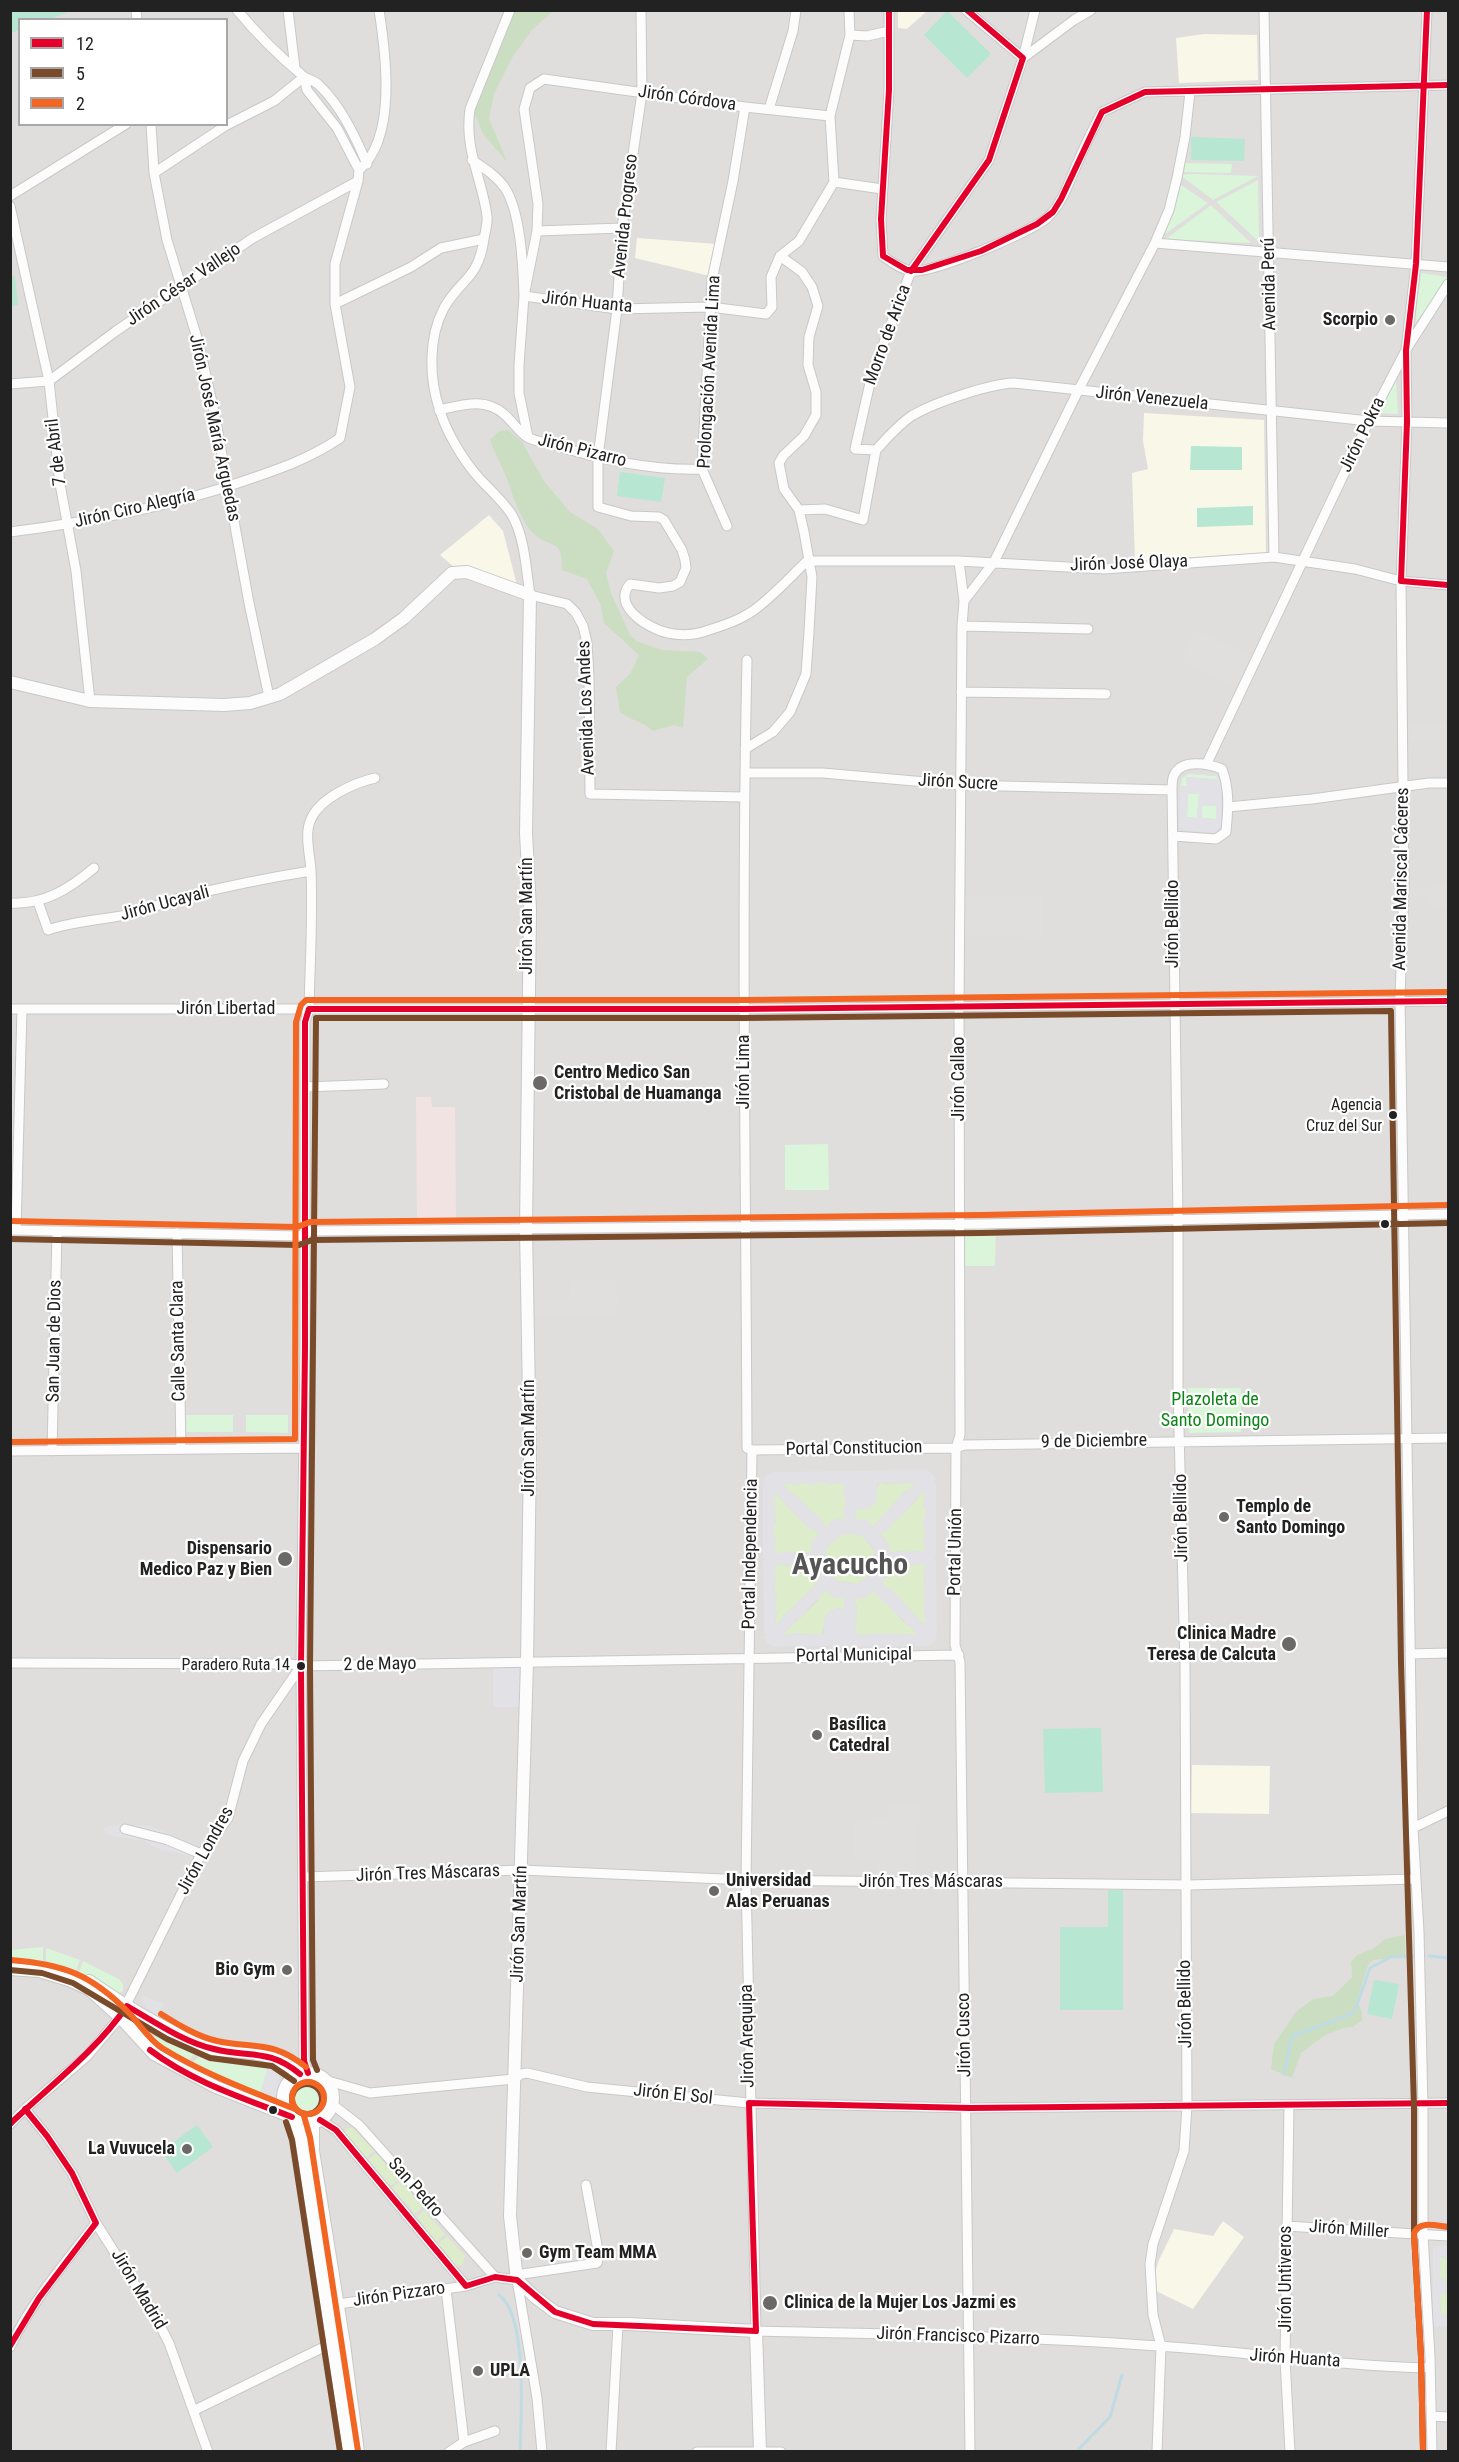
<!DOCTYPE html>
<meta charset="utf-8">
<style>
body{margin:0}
#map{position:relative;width:1459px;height:2462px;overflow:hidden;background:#f0eeeb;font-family:"Roboto Condensed",sans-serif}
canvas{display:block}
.frame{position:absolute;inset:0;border:12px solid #222;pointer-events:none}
.legend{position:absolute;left:18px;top:18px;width:210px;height:108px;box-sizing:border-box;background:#fff;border:2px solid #a7a7a7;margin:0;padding:8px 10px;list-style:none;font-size:18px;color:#222}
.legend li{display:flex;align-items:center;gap:12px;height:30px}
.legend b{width:30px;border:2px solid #a7a7a7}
</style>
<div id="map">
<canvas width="1459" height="2462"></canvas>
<div class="frame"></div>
<ul class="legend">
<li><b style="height:8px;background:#e4002b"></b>12</li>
<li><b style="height:8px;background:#7a4b2a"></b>5</li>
<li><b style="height:8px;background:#f26522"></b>2</li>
</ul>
</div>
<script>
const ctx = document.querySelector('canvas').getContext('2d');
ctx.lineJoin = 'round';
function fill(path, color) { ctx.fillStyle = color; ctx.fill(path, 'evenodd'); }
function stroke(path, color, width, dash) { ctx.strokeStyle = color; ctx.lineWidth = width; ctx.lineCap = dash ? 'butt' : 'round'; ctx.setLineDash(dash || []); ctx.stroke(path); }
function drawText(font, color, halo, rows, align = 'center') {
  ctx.font = font + ' "Roboto Condensed",sans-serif'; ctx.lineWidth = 4.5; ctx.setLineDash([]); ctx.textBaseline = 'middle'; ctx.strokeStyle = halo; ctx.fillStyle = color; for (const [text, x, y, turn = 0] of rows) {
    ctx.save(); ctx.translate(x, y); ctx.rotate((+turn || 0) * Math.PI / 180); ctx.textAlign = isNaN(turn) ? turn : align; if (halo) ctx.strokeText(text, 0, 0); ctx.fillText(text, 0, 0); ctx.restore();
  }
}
fill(new Path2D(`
 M11,11h1437v2440l-1437,1zM20,20h206v104h-206z`), '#dfdedc');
fill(new Path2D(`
 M416,1097h15l1,10h23l1,115h-39z`), '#f1e3e1');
fill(new Path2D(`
 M898,11v-1l29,1 -20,18 -9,-1z
 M1204,34l53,1 1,45 -79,3 -3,-45z
 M637,238l80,6 -7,32 -75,-18z
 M1144,413l120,7 2,133 -131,8 -3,-88 16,-4 -5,-28z
 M489,515l14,16 14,54 -63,-18 -14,-12z
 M1192,1765l78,1 -1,48 -78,-1z
 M1223,2221l21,16 -51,72 -43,-21 9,-28 15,-31 39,7z`), '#f8f7e8');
fill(new Path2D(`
 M880,1482l5,2 28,-2 2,2 -7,7 -2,-1 -33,37 -5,-5 -12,-1v-12h12z
 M785,1483l14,2v-2h43l3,3 -2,10h2v24h-7l-11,8 -43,-42z
 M922,1492l3,1 -2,13 2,1v30l-2,1 2,11 -3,3 -12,-2v2h-22l-3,-13 -5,-4 12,-9v-3l22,-20z
 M776,1494l21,22 1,-1 11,13 2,-1 8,8 -8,10 1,8 -13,-1v1l-22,1 -3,-4 2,-12 -2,-1v-12l2,-1 -2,-29z
 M842,1533l20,2 12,16v20l-16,13 -20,-3 -13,-14 1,-19z
 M888,1563l26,2 8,-2 3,3 -1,28h1v13l-1,2 2,14 -3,1 -33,-36 -2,1 -7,-7 5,-4z
 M783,1564l2,2 27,-2 -3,6 6,10 4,1 -20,21h-3v3l-12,10 -6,9 -3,-1 2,-11 -2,-2 -1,-42 3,-3z
 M827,1589l10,9 7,-1v11h-7l-9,5 -7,22 -25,-2 -11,2 -1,-2 35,-33 -1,-2z
 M873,1589l8,11h3l22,25 1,-1 9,8 -1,3 -32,-2 -24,2 -4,-3 2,-26h-2v-9l6,2z
 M348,2128h5l21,23 -8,7 -21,-22v-5z
 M376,2153l24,26 -10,7 -22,-26z
 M401,2181l22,26 -8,7 -23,-26z
 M424,2210l21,24 -9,8 -19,-25z
 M447,2236l18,20 -2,8 -4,2 -8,-2 -13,-20z
 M1440,2256l8,4v23l-9,-4z
 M1445,2290h3v22l-6,4 -2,-2 1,-10 -1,-1 -1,-9h6z`), '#ddeccb');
fill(new Path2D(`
 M513,11h40l-21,19 -19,26 -19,38 -5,24 18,44 -24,-28 -11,-27z
 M508,430l14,12 22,39 26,31 28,17 16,22 -8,22 5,20 19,42 6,6 26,9 38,2 8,7 -21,18 -4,51 -9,-3 -21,6c-10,-10 -22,-10 -33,-19l-4,-25 14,-13 9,-19 -35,-32 -4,-20 -13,-24 -25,-9c1,-35 -13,-19 -31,-39 -12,-15 -18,-35 -24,-52 -5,-13 -12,-25 -17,-39l9,-9z
 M1405,1935v21l-32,4 -5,5 -11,35 5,12v8l-9,7 -9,1 -19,7 -24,18 -9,25 -21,-9 3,-25 22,-32 17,-13 20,-3 19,-19 -1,-15 6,-7 16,-6 12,-10z`), '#cbdec1');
fill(new Path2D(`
 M1185,163l47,1 -1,9 -47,-1z
 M1194,174l64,2 -45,24 -33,-25z
 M1258,180l1,62 -43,-40z
 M1181,185l27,18 -44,32z
 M1211,205l40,38 -85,-4z
 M1421,273l27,4v3l-33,43z
 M1396,379l2,35 -18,-1 12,-33z
 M1189,774l27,2 4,4 -34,-3 1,9h-6l1,-8z
 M1188,794h11l-2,24 -10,-1z
 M1202,805l15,1 -1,13 -14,-1z
 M828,1144l1,46h-44v-45z
 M996,1226l-1,40h-33l1,-39z
 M1188,1388h53v44l-52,1z
 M184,1415h49v17h-49z
 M246,1415h42v18l-42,-1z
 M43,1947v14l-32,-2v-9z
 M46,1948l34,12 -4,11 -30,-10z
 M83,1961l36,18 4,5v7l-6,3 -38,-22z
 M152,2035l5,2 38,17 -15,14 -32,-20 6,-5 -6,-6z
 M200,2056l68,11 -10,34 -74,-31z
 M305,2085l10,5 4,10 -6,12 -10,3 -10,-4 -4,-10 6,-13z`), '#daf5da');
fill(new Path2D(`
 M11,10h60v1l-21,8 -30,1 -1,10 -8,3z
 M947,11l44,43 -24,24 -43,-43z
 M1191,137l54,2 -1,22 -53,-1z
 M15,276l3,29 -7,1v-29z
 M1191,446l51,1v23h-52z
 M620,472l45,6 -4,24 -44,-6z
 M1253,506v19l-56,2v-19z
 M1101,1728l2,64 -58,1 -2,-64z
 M1108,1890h15v120h-63v-83h48z
 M1374,1980l25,4 -7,35 -25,-5z
 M197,2125l16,22 -36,26 -16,-22z`), '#b7e6d2');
fill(new Path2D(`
 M1195,630l57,26 -17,30 -53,-25z
 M1411,723l34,2v5h-6l-1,12 -28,-1z
 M1448,884v23l-18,-1 -2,-9 -20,1v-9z
 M963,895l79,2v41l-79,-2z
 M617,1280l1,25 -3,1v8l-82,1v-13h35l2,-3v-18z
 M184,1432l104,1v11h-103z
 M888,1804h33v20h-5l1,49h-39v-14h-24v-40l33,-2z`), '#e0dfde');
fill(new Path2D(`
 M1188,773l28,2 5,4v48l-7,6 -30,-3 -5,-3 1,-46zM1189,774l27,2 4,3 -34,-2 1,9h-6l1,-8zM1188,794h11l-2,24 -10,-1zM1202,806h14v13l-14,-1z
 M926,1470l7,4 3,6 -3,2 3,2v73l-3,2h3l1,73 -3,1 3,1 -2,8 -9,4h-11l-1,-3 -2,3h-61l-1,-3 -1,3h-61l-2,-2 -1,3 -12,-1 -7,-3 -2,-7 3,-2 -3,-1 -1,-73h3l-3,-2v-72l2,-1 -3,-1 3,-8 7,-4zM880,1482l24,2 9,-2 1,2 -6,7 -2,-1 -33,37 -4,-6 -10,-2 -3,2v-12h12l9,-8v-16zM785,1483l14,2 1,-2 16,2 1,-2h11l1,2 13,-2 3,3 -2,10 2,1v10h-2l2,13 -7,-2 -8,4 -3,6 -10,-13 -10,-7 1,-2 -24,-20zM922,1492l3,1 -2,14h2v12h-2l2,18h-2l2,12 -3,3 -12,-2v2l-12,-1 -9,1 1,-6 -10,-11 12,-9v-3l10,-7zM776,1494l33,35 2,-2 8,8 -6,4 -3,10 2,4 -28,-1 -6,2 -4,-4 2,-13h-2v-12h2l-2,-30zM842,1534l19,1 13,14v21l-16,14 -20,-2 -13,-15 1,-19zM888,1563l26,2 8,-2 3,3 -2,9 2,3 -2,17h2l-1,14 1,14 -2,1 -33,-36 -2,1 -7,-7 6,-3 3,-8zM783,1564l20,2v-2h8l-2,7 6,9 4,2 -8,8 -2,-1 -1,5 -12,8v4l-12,9 -7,9 -2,-2 2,-29h-3l1,-12h1l-2,-13 3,-3zM827,1590l3,5 6,3 8,-1v11l-11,1 -9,8v15l-3,3 -10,-2v2l-15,-2 -11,2 -1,-3 12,-9 -1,-2 11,-8 1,-4zM873,1590l8,10 11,8 -1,2 13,10 2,5 2,-1 7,8v3l-32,-2 -24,2 -4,-3 2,-7 -2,-27 7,1 8,-4z
 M493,1666h31v41h-31z
 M121,1824l29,2 17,7 30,15 -3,12 -11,-6 -22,-4 -17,-9 -32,-5 -9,-6 2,-3z
 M141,1995l23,8 -4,11 5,8 -14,-9 -9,-11z
 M268,2067l11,8 1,13 -9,12 -13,1z
 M308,2073l17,7 7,15v9l-7,12 -5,4 -13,3 -6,-1 -14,-10 -4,-12 6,-18 11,-8zM305,2085l10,5 4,10 -6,12 -10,3 -10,-4 -4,-10 6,-13z
 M1433,2246h15v14l-6,-4 -3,2 2,12h-2v8h6v5h3l-2,11 -7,1 1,8h1l-1,11 3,2 5,-4v14l-15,1z`), '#e2e1e5');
stroke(new Path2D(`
 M1429,1956l19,2
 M1284,2074l8,-38 62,-23 16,-45 21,-11 33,-1
 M499,2295c29,21 22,122 21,157
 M1076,2452l34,-35 12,-42`), '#bfdbe3', 3);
const minor = new Path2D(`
 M136,10l1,10
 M237,10c20,24 42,46 66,66 5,4 11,4 16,9 22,21 36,51 48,79
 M288,10l7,58
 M510,10l-40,99c-6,41 12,69 17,107 1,7 -2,16 -3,23 -6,41 -23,39 -40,69 -16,30 -15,71 -4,103 7,22 23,49 39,67 11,12 24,23 33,37 13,23 14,54 18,80l37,9 9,9 7,13 4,17 2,34 1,117 154,3
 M641,10l1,83 -20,135 -5,81 -19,148v50l33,9 28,1 5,3 18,30 3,10 1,8 -6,14 -7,4 -14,2 -29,-4c-19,22 19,45 38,49 14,3 28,2 41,-3 13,-4 28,-9 39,-16 18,-10 43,-38 59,-53
 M889,10v80l-8,129 2,37c8,6 18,13 28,15 21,3 120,-39 136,-53 16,-15 22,-37 31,-56 7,-17 15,-33 24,-50l43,-20 303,-7
 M966,10l57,48
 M1264,10l10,547
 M850,35l17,1 22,-5
 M1023,58l51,-38 17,-10
 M304,77l3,13 30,38 22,42
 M769,109l24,-78 3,-21
 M151,124l3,49 13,67 31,101 16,70 35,192 20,94
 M472,160c12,8 25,16 33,28 16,25 18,78 19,108l93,13 93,-2 56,7 6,-7 -1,-30 9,-21 19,-15 35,-59 -4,-66 20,-81 -1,-25
 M154,173l71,-47 49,-25 30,-24
 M834,182l48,7
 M10,196l116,-72
 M10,206l39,175 11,103 16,87 14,130
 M537,231l85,-3
 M1155,243l293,24
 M335,304l76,-37 30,-19 43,-9
 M1407,348l41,-64
 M1406,350l1,72 -6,159 3,305 -4,111 13,831 6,104 4,176v126l7,123 2,95
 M10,384l39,-3 67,-50 137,-93 105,-57
 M439,410c24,-5 45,-13 65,4 8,7 15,18 23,23 7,4 19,6 27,8 48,15 98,26 148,24
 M528,437l-9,-44v-28l5,-69 13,-65 1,-27 -14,-95 6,-21 14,-9 201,28 85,9
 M876,450c11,-12 23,-26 37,-35 23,-13 76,-31 101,-32l355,38 79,2
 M876,450l-21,-1 17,-75 39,-103 78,-111 34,-102 12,-48
 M799,510l26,-1 38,11 13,-70
 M727,526l-25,-57 10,-189 21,-99 12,-74
 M10,532c80,-10 158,-25 234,-51 35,-12 65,-22 96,-43l10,-51 -15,-83v-40l23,-83 1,-11c38,-32 27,-115 20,-160
 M807,561h152l145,8 170,-12 81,12 46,12 47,4
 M959,561l5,40 -2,25 -3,379 1,430 -4,13 -1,197 5,17 10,790
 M964,601l30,-39 84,-171 77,-148 14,-33 8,-32 8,-41 5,-45
 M962,626l126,3
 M747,660c-6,263 -1,525 0,788l5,2 204,-2 8,-3 484,-7
 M961,692l145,2
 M745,749l28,-17 17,-20 16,-38 3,-42 3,-55 -8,-45 -5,-22 -15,-21 -5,-26 4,-7 21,-20 12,-21v-23l-8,-27 1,-28 9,-31 -6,-19 -10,-15 -22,-16
 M1207,763l162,-342 37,-71 10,-86 11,-254
 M745,773h78l137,12 212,5
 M1228,807l84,-8 117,-16h19
 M38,902l10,28c29,-10 58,-10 87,-17 15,-4 29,-11 44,-15 44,-11 87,-20 132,-27
 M10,903c34,2 59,-14 84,-35
 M10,1009h734l704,-8
 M305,1087l79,-3
 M10,1230l289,6 11,-5 671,-7 467,-10
 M16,1230l6,-221
 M177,1233l4,216
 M752,1450l-6,430 10,451c134,3 269,5 403,15 90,6 180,20 271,22
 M10,1451l294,-3
 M52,1451l5,-220
 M1410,1654l38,-1
 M10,1663l281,1 10,2 658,-11
 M1413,1828l35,-17
 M125,1829l43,11 33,14
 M303,1877l219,-7 224,10 442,5 228,-6
 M308,2073l-4,-12 -3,-395 4,-318v-326l4,-13c1,-47 4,-93 2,-139 -1,-15 -7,-37 0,-51 9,-21 43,-36 64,-41
 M325,2080l45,13 144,-14 7,-5 6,-1 60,14 162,16 221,5 478,-5
 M332,2104l27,21 136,152
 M1289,2106l-4,253 5,93
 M25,2109l22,27 25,37 24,50 60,95 13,25 39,109
 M320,2120l16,10 130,156
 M10,2124l15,-15 62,-53 33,-39 81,-163 27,-36 15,-57 18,-37 40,-58
 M1286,2226l162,10
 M516,2275l81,-12 2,-7 -13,-71
 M446,2289l18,153
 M338,2304l128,-18 29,-9 22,3 20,118 5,54
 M10,2347c22,-46 55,-84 86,-124
 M195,2410l137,-67
 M1431,2416l17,1
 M449,2452l15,-10 31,-11
 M611,2452l7,-127
 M697,2452h84
 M1157,2452l4,-106 -8,-31 -3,-51 3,-20 31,-93 3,-45 -2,-440 -7,-276v-171l-6,-429c0,-4 0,-11 2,-15 8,-17 35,-11 48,-6 8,21 6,41 4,63l-10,7 -43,-3`);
const tertiary = new Path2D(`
 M10,682l80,19 134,4 26,-2 30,-9 95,-55 29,-21 48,-45 15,-1 63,23 -4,238 4,76 -4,320 4,224 -3,210 -17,553 7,64 18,17 20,15 38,12h36l127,7 4,121
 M10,1969l29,2 30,9 20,9 31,28 34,37 62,33 76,30
 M89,1981c36,25 80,52 121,67 7,3 15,2 22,3 29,2 46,5 68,23
 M283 2098a25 25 0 1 1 50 0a25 25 0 1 1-50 0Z
 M295,2119l6,19 48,314
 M313,2122v29l31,193 14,108`);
stroke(minor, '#c9c8c7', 11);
stroke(tertiary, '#c9c8c7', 14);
stroke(minor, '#fdfcfc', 9);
stroke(tertiary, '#fdfcfc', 12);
stroke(new Path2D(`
 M889,10v80l-8,129 2,37 24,14h15l59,-19 56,-27 16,-12 8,-13 41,-87 43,-20 303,-7
 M1427,10l-11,254 -10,86 1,72 -6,159 47,4
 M911,271l78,-111 34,-102 -56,-48
 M150,2050c42,32 93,48 142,67
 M308,2073l-4,-12 -3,-395 4,-318v-326l4,-13h435l704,-8
 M320,2120l16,10 130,156 29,-9 22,3 38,32 38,12 163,7 -7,-228 221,5 478,-5
 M10,2124c41,-39 85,-72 117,-118 26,15 58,37 87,43 36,9 54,-1 86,25
 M10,2346l29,-48 57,-75 -24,-50 -25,-37 -22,-27`), '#e4002b', 6);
stroke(new Path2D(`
 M10,1239l289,6 13,-5 669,-7 467,-10
 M10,1970l32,3 31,10 94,56 43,19 62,8 22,15
 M317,2070l-4,-10 -3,-394 6,-648h428l647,-7 10,652 13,445v126l7,123 2,95
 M292 2099a15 15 0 1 1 30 0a15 15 0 1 1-30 0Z
 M286,2122l6,18 48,312`), '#7a4b2a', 6);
stroke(new Path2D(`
 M10,1221l287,6 13,-5 671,-7 467,-10
 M10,1442l285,-3 1,-417 5,-17 5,-5h438l704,-8
 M11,1960c51,4 80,14 117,52 11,11 21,28 34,36 42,26 88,43 133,61
 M161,2014c16,10 37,23 56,27 38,8 55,-1 89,26
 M292 2098a16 16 0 1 1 32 0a16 16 0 1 1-32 0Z
 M304,2116l6,21 48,314
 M1423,2452l-2,-95 -7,-124c6,-13 23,-7 34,-6`), '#f26522', 6);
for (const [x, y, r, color] of [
 [1390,320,6,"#6a6968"],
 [540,1083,8,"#6a6968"],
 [1393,1115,5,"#222"],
 [1385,1224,5,"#222"],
 [1224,1517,6,"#6a6968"],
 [285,1559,8,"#6a6968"],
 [1289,1644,8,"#6a6968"],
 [301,1666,5,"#222"],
 [817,1735,6,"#6a6968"],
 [714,1891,6,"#6a6968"],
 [287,1970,6,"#6a6968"],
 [273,2110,5,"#222"],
 [187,2149,6,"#6a6968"],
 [527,2253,6,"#6a6968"],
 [770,2303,8,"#6a6968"],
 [478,2371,6,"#6a6968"]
]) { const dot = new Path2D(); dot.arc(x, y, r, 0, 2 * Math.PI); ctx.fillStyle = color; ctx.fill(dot); stroke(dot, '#fff', 2); }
drawText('16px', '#222', '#fff', [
 ["Agencia",1382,1106],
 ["Cruz del Sur",1382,1127],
 ["Paradero Ruta 14",290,1666]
], 'right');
drawText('18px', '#222', '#fff', [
 ["Jirón Córdova",687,99,8],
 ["Avenida Progreso",626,216,-84],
 ["Avenida Perú",1270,284,-91],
 ["Jirón César Vallejo",184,285,-34],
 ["Jirón Huanta",587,303,6],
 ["Morro de Arica",888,335,-70],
 ["Prolongación Avenida Lima",710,372,-87],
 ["Jirón Venezuela",1152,399,6],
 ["Jirón José María Arguedas",214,428,78],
 ["Jirón Pokra",1363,435,-64],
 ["Jirón Pizarro",582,451,14],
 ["7 de Abril",57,452,-97],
 ["Jirón Ciro Alegría",135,509,-13],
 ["Jirón José Olaya",1129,564,-2],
 ["Avenida Los Andes",587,708,-92],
 ["Jirón Sucre",958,783,3],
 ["Avenida Mariscal Cáceres",1402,879,-89],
 ["Jirón Ucayali",165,904,-15],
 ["Jirón San Martín",527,916,-90],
 ["Jirón Bellido",1173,924,-90],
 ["Jirón Libertad",226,1009],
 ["Jirón Lima",744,1072,-90],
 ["Jirón Callao",959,1079,-90],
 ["San Juan de Dios",55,1341,-89],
 ["Calle Santa Clara",179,1341,-91],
 ["Jirón San Martín",529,1438,-90],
 ["9 de Diciembre",1094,1442,-1],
 ["Portal Constitucion",854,1449,-1],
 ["Jirón Bellido",1182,1518,-91],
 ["Portal Unión",956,1552,-89],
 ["Portal Independencia",751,1554,-89],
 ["Portal Municipal",854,1656,-1],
 ["2 de Mayo",380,1665,-1],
 ["Jirón Londres",206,1851,-61],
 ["Jirón Tres Máscaras",428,1874,-2],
 ["Jirón Tres Máscaras",931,1882],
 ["Jirón San Martín",520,1924,-88],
 ["Jirón Bellido",1186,2004,-91],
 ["Jirón Cusco",965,2035,-91],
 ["Jirón Arequipa",748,2036,-91],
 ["Jirón El Sol",673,2095,6],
 ["San Pedro",415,2188,48],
 ["Jirón Miller",1349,2230,4],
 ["Jirón Untiveros",1286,2279,-90],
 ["Jirón Madrid",138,2290,59],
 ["Jirón Pizzaro",399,2295,-8],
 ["Jirón Francisco Pizarro",958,2337,2],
 ["Jirón Huanta",1295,2359,4]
]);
drawText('bold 18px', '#222', '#fff', [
 ["Scorpio",1378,320,"right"],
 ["Centro Medico San",554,1073],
 ["Cristobal de Huamanga",554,1094],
 ["Templo de",1236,1507],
 ["Santo Domingo",1236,1528],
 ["Dispensario",272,1549,"right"],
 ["Medico Paz y Bien",272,1570,"right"],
 ["Clinica Madre",1276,1634,"right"],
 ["Teresa de Calcuta",1276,1655,"right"],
 ["Basílica",829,1725],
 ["Catedral",829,1746],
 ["Universidad",726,1881],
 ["Alas Peruanas",726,1902],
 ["Bio Gym",275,1970,"right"],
 ["La Vuvucela",175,2149,"right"],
 ["Gym Team MMA",539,2253],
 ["Clinica de la Mujer Los Jazmi es",784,2303],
 ["UPLA",490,2371]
], 'left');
drawText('18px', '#0c8416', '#fff', [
 ["Plazoleta de",1215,1400],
 ["Santo Domingo",1215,1421]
]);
drawText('bold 30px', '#555', '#fff', [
 ["Ayacucho",850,1566]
]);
</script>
